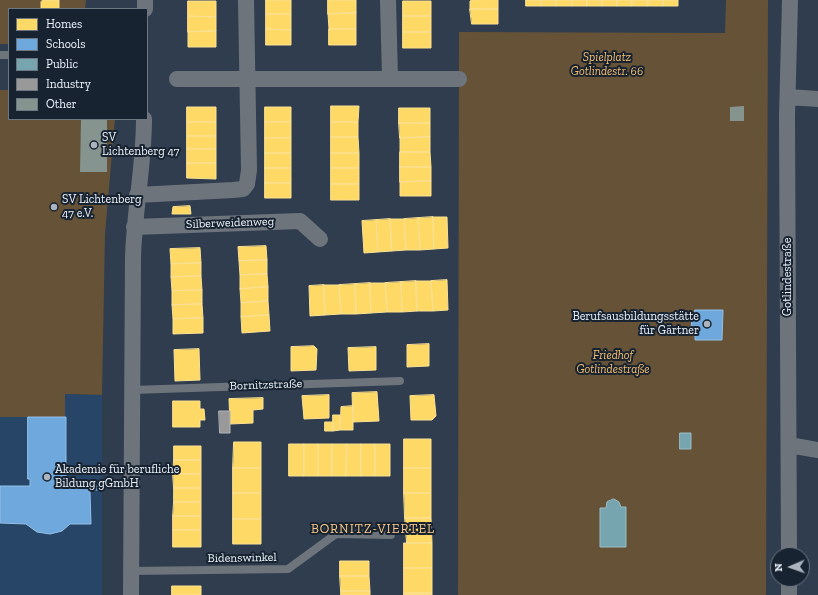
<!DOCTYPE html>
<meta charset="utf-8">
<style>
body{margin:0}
#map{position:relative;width:818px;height:595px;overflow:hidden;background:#2f3d4e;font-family:"Zilla Slab",serif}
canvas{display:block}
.legend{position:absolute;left:8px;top:8px;width:140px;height:112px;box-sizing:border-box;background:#172331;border:1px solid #6d7782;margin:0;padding:5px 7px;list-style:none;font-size:12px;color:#eef4fc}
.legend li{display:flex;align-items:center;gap:8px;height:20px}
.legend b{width:20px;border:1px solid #6d7782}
.north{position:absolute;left:770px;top:547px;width:40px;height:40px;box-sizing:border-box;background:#172331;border:1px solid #6d7782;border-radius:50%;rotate:268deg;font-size:11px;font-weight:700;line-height:16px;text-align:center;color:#eef4fc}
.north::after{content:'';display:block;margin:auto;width:14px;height:18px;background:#abb4bf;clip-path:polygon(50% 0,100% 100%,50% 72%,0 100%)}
</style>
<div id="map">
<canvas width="818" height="595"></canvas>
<ul class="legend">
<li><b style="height:11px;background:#ffd966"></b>Homes</li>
<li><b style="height:11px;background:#6fa8dc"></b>Schools</li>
<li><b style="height:11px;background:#76a5af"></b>Public</li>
<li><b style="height:11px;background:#999"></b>Industry</li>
<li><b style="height:11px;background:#86948f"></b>Other</li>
</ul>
<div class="north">N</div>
</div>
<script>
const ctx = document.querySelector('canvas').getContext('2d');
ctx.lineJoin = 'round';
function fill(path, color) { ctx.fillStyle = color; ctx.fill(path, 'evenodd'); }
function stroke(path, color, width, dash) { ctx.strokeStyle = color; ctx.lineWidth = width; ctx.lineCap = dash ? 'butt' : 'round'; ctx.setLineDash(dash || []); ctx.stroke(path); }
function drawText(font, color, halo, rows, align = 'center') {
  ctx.font = font + ' "Zilla Slab",serif'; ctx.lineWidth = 4; ctx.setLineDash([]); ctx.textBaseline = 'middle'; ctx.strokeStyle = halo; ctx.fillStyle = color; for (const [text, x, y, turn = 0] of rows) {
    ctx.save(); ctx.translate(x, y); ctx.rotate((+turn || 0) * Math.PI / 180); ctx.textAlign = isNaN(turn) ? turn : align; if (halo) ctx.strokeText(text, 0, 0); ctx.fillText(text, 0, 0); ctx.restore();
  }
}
fill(new Path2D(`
 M65,394l37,1v200h-102v-178h65z`), '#274567');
fill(new Path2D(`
 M0,0h86l-1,9h-76v35h-9z
 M726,0h42l-2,595h-308l1,-563 266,1z
 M0,90h9v29h106l-10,115 -3,161 -37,-1v23h-65z`), '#655237');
const homes = new Path2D(`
 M43,0h16v9h-18v-7z
 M266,0h25v14h-25z
 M328,0h28v13l-28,1z
 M498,0v9h-28v-8l2,-1z
 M526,0h15v6h-15z
 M541,0h15v6h-15z
 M556,0h16v6h-16z
 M572,0h15v6h-15z
 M587,0h15v6h-15z
 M602,0h15v6h-15z
 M617,0h15v6h-15z
 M632,0h16v6h-16z
 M648,0h15v6h-15z
 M663,0h15v6h-15z
 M188,1h28v16l-28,-1z
 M403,1h28v15h-28z
 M470,9h28v15h-26z
 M356,13v16h-27l-1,-15z
 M266,14h25v16l-25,-1z
 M188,16l28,1v14l-28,1z
 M403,16h28v16h-28z
 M266,29l25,1v15h-25z
 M329,29h27v16h-27z
 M216,31v16h-28v-15z
 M403,32h28v16h-28z
 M331,106h28l-1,16h-27z
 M187,107h29v15h-29z
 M265,107h26v15h-26z
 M399,108h31v15h-31z
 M187,122h29v14h-29z
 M265,122h26v16h-26z
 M331,122h27v15h-27z
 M399,123h31v14l-30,1z
 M187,136h29v13h-29z
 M331,137h27l1,16h-28z
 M430,137v15h-30v-14z
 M265,138h26v15h-26z
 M187,149h29v14h-29z
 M400,152h30l1,15h-31z
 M265,153h26v15h-26z
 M331,153h28v15h-28z
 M187,163h29v16l-29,-1z
 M400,167h31v14l-31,1z
 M265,168h26v15h-26z
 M331,168h28v16h-28z
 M431,181v15h-31v-14z
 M265,183h26v15h-26z
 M331,184h28v16h-28z
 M190,206l1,8h-19l1,-7z
 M433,217h14l1,31 -14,1z
 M433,217l1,32 -14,1 -2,-32z
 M418,218l2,32h-14l-2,-31z
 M390,219h14l2,31 -14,1z
 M390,219l2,32 -14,1 -2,-32z
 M376,220l2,32 -14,1 -2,-32z
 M266,246l1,14 -28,1 -1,-14z
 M200,248l1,15 -30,1 -1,-15z
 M267,260v14l-27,1 -1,-14z
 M201,263v13l-30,1v-13z
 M267,274l1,13 -28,2v-14z
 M201,276l1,14 -30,1 -1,-14z
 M447,280l1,30 -15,1 -2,-30z
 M416,281l1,30 -15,1 -1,-30z
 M416,281h15l2,30h-16z
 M401,282l1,30h-15l-2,-29z
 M370,283l1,30 -15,1 -1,-30z
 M370,283h15l2,29 -16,1z
 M355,284l1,30h-15l-2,-29z
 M324,285h15l2,29 -16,1z
 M324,285l1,30 -15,1 -1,-30z
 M268,287v14l-27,2 -1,-14z
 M202,290v14l-30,1v-14z
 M268,301l1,14 -28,2v-14z
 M202,304l1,14 -30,1 -1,-14z
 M269,315l1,16 -28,2 -1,-16z
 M203,318v15l-30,1v-15z
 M429,344v22l-22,1v-22z
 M314,346l3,3 -1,21 -25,1v-24z
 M376,347v23l-27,1 -1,-23z
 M199,349l1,31 -25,1 -1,-31z
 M377,392l2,29 -26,1 -1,-29z
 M329,395v23l-25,1 -2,-23z
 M434,395l2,21 -4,4h-21l-1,-24z
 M263,398v11l-10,1v13l-23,1 -1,-25z
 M173,401h27v8h4l1,11h-5v7h-27z
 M353,406v24h-13l1,-23z
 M333,415h7v15l-7,1z
 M325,422h8v9h-8z
 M404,439h27v29h-27z
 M234,442h27v26h-28z
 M289,444h15v32h-15z
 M304,444h14v32h-14z
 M318,444h14v32h-14z
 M332,444h15l-1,32h-14z
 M347,444h14v32h-15z
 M361,444h14v32h-14z
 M375,444h15v32h-15z
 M174,446h27v14h-27z
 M174,460h27v14h-28z
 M233,468h28v25h-28z
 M404,468h27v25h-27z
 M173,474h28v14h-27z
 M174,488h27v14h-27z
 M233,493h28v26h-28z
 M404,493h27v25h-26z
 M174,502h27v14h-28z
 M173,516h28v14h-28z
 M405,518h26l1,25h-25z
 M233,519h28v25h-28z
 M173,530h28v17h-28z
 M404,543h28v25h-28z
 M340,561h29v15h-29z
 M404,568h28v25h-28z
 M340,576h29l1,15h-29z
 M172,586h29v9h-29z
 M341,591h29v4h-29z
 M404,593h28v2h-28z`);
fill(homes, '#ffd966');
stroke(homes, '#fae193', 1);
const schools = new Path2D(`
 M695,310h28l-1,30h-27v-12h-4l1,-9 3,1z
 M28,417h38v69h35v4h-10l-1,2 1,32h-21l-8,7 -12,3 -13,-2 -11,-8 -26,-1v-37h30v-7h-2z`);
fill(schools, '#6fa8dc');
stroke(schools, '#95bfe6', 1);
const public = new Path2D(`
 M680,433h11v16h-11z
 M614,499l5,3 2,5h5v40h-26v-39h6l1,-6z`);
fill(public, '#76a5af');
stroke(public, '#9abdc6', 1);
const industry = new Path2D(`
 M219,411h11v22h-10z`);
fill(industry, '#999');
stroke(industry, '#b2b4b7', 1);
fill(new Path2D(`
 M744,106v15h-14v-14z
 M81,119h26v53h-27z`), '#86948f');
stroke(new Path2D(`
 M0,55h9
 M132,390l268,-9
 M131,571l157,-2 48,-35 55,1`), '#6e747c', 8);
stroke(new Path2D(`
 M388,0l2,78
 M145,9v-9
 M177,79h282
 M788,97l30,2
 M137,195l96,-5 10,-1 4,-5 2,-14 -3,-170
 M134,227l166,-6 20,18
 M789,445l29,5
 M789,555l-2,-439 3,-116
 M789,579v16
 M131,595l2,-336c1,-47 11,-93 11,-140`), '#6e747c', 16);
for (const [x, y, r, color] of [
 [94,145,4,"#abb4bf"],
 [54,207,4,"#abb4bf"],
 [707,324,4,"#abb4bf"],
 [47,477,4,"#abb4bf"]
]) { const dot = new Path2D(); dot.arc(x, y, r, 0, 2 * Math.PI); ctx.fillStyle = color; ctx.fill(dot); stroke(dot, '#172331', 1.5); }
drawText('italic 12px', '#fbbf6c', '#172331', [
 ["Spielplatz",607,58],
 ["Gotlindestr. 66",607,72],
 ["Friedhof",613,356],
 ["Gotlindestraße",613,370]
]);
drawText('12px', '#eef4fc', '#172331', [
 ["SV",102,138],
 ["Lichtenberg 47",102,152],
 ["SV Lichtenberg",62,200],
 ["47 e.V.",62,214],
 ["Berufsausbildungsstätte",699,317,"right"],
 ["für Gärtner",699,331,"right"],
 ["Akademie für berufliche",55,470],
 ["Bildung gGmbH",55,484]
], 'left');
drawText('12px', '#eef4fc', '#172331', [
 ["Silberweidenweg",230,223,-2],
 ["Gotlindestraße",788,277,-90],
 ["Bornitzstraße",266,385,-2],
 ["Bidenswinkel",242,558,-1]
]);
ctx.letterSpacing = '1px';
drawText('13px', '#fdcb8a', '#172331', [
 ["BORNITZ-VIERTEL",373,529]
]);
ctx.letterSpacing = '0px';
</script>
